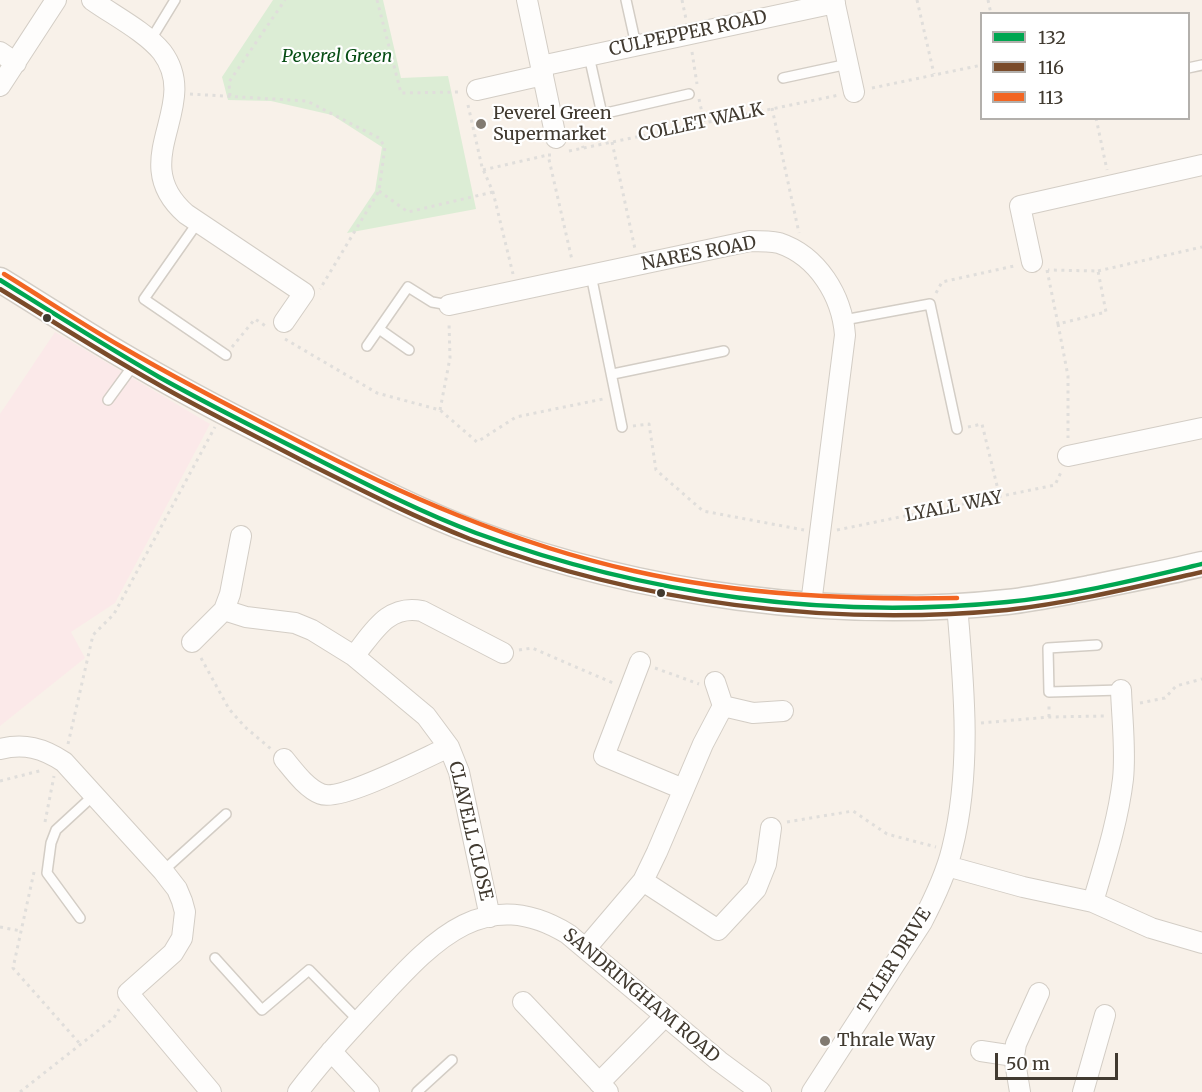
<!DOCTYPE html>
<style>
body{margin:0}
#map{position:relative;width:1202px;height:1092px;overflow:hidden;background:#f8f1e9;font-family:Merriweather,serif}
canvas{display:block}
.legend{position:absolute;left:980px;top:12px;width:210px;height:108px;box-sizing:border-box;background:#fff;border:2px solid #b3b0ac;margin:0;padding:8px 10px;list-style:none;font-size:18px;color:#413a30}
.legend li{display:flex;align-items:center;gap:12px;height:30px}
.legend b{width:30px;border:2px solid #b3b0ac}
.scale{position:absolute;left:995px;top:1053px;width:123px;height:27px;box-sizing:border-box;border:3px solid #413a30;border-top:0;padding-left:8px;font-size:18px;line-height:21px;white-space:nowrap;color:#413a30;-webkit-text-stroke:4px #fff;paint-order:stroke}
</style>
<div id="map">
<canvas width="1202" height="1092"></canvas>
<ul class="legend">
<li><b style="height:8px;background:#00a651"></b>132</li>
<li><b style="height:8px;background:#7a4b2a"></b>116</li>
<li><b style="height:8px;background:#f26522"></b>113</li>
</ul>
<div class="scale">50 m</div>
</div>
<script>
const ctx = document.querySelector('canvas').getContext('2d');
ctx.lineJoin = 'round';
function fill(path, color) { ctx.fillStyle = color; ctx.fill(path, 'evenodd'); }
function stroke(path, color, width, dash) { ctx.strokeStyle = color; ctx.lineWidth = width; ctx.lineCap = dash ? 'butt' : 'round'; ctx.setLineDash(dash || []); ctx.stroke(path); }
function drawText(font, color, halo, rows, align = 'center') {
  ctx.font = font + ' Merriweather,serif'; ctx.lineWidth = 4.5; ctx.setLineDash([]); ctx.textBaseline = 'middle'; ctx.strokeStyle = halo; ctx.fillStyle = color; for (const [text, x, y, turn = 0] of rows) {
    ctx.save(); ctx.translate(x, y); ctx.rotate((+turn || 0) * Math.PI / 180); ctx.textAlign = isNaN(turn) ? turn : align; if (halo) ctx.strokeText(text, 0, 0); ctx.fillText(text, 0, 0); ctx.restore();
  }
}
fill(new Path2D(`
 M55,332l155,92 -95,179 -44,29 14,26 -85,68v-312z`), '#fbe9e9');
fill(new Path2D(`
 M273,0h110l18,78 47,-2 28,133 -129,24 28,-42 7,-44 -50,-32 -61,-14 -43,-1 -6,-23z`), '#dcedd5');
const service = new Path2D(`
 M626,0l10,45
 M150,41l25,-41
 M589,56l13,58 87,-20
 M1188,68l14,-3
 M783,78l65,-14
 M198,222l-54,77 82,56
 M591,275l31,152
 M844,320l86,-16 27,125
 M379,329l30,21
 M367,346l41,-59 24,15 17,3
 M613,374l111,-23
 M108,400l27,-37
 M1097,645l-49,3 1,44 72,-2
 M163,871l63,-57
 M80,918l-33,-45 4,-30 5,-13 38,-35
 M215,958l47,52 47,-40 49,50
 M417,1092l35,-32`);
const minor = new Path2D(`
 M92,0c21,15 54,32 70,52 41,55 -38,108 24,162l118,79 -20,29
 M527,0l29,138
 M834,0l20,92
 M0,52l16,11
 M541,66l294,-63
 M0,86l56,-86
 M477,90l66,-15
 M1032,262l-12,-56 182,-41
 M449,305l301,-64c10,0 20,0 29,2 39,13 63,53 66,92l-34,269
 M1068,456l134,-28
 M224,610l22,7 49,6 17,7 42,26 72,60 23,31 10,25 31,145
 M192,642l32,-32 6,-16 11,-58
 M354,656c19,-23 33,-52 68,-45l81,42
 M640,662l-36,94 79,33
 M715,682l8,24
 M0,749c24,-6 43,-1 64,13l99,109 14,18 5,12 3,11 -3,26 -9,15 -45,40 83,99
 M284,759c10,12 22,29 37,35 20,8 105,-37 128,-47
 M947,866l76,21 70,15 58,26 51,15
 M643,881l14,-29 46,-108 20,-38 30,7 30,-2
 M1093,902c12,-41 25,-81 30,-123 3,-29 -1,-60 -2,-89
 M586,948l57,-67 75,49 38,-41 10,-25 5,-36
 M523,1002l85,90
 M331,1051l38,41
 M981,1051l33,5 2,-12 23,-51
 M1014,1056l6,36
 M599,1083l66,-67
 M298,1092c25,-33 53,-63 81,-93 54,-58 106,-116 189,-65l151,127 42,31
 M812,1092l110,-170c12,-23 24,-48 30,-73 20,-79 12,-163 5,-244
 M1083,1092l22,-77`);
const tertiary = new Path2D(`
 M0,280c46,28 91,58 137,84 56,33 113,62 170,90 55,28 111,57 169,79 164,61 357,88 531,69 27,-3 55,-9 82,-14 38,-8 76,-15 113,-24`);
stroke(service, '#d3cdc5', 12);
stroke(minor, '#d3cdc5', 22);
stroke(tertiary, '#d3cdc5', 27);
stroke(new Path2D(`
 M377,0l24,93 61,-1
 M682,0l4,19
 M917,0l17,74
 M988,0l3,14
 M692,52l5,32
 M872,88l110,-23
 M190,94l117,7 72,37 6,9 -6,44 -59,98
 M230,96l-1,-14 56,-82
 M699,99l5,23
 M468,105l14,62 11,25 20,82
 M772,108l27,125
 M1096,118l11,52
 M573,139h8l2,9
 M612,142l23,107
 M569,151l270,-56
 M551,155h-3l24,105
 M483,170l65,-15
 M379,191l29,21 85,-20
 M1047,270l11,54 48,-12 -8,-41 -50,-1
 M1098,271l104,-24
 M936,293l6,-11 72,-16
 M1058,324l10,52v62
 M285,339l92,54 63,17 37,32 39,-25 87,-18
 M232,347l23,-28 12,8
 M440,410l10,-52 -1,-35
 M633,426l16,-2 7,46 47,41 101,19
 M968,427l14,-3 18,74
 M837,530l218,-45 6,-13
 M519,650l13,-2 81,35
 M201,658l28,51 16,18 26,22
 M655,668l44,16
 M1140,703l25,-5 11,-12 26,-7
 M1049,717v-13
 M981,723l68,-6 57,-1
 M68,744l25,-109 21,-21 101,-187
 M0,781l43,-11
 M45,822l9,-46
 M787,822l66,-11 34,23 49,13
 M34,872l-21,96 68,77
 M0,927l21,4
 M20,1092l94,-74 5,-9`), '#e0dedb', 3, [3, 4.5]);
stroke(service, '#fefdfc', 9);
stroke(minor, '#fefdfc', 20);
stroke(tertiary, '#fefdfc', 24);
stroke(new Path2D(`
 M0,280c53,33 105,66 159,97 50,28 102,54 154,80 53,27 107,55 163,76 169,62 352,87 531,69 64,-6 132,-23 195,-38`), '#00a651', 4.5);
stroke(new Path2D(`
 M0,289c51,31 102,64 154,93 50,29 102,54 153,81 54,27 107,54 163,76 169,64 357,88 537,71 63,-7 133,-24 195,-38`), '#7a4b2a', 4.5);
stroke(new Path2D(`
 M4,274c39,24 78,50 118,73 55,32 111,61 168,90 110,57 223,107 344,134 106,24 215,29 323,27`), '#f26522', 4.5);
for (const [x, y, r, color] of [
 [481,124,6,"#817a71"],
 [47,318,5,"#413a30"],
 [661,593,5,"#413a30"],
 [825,1041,6,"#817a71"]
]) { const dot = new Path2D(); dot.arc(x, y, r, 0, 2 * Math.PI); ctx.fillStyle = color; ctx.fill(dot); stroke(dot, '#fff', 2); }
drawText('18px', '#413a30', '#fff', [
 ["CULPEPPER ROAD",688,34,-12],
 ["COLLET WALK",701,123,-12],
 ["NARES ROAD",699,254,-11],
 ["LYALL WAY",954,507,-11],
 ["CLAVELL CLOSE",470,831,77],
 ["TYLER DRIVE",895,961,-58],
 ["SANDRINGHAM ROAD",641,996,40]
]);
drawText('italic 18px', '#084e15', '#fff', [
 ["Peverel Green",337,57]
]);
drawText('18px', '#413a30', '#fff', [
 ["Peverel Green",493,114],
 ["Supermarket",493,135],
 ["Thrale Way",837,1041]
], 'left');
</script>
